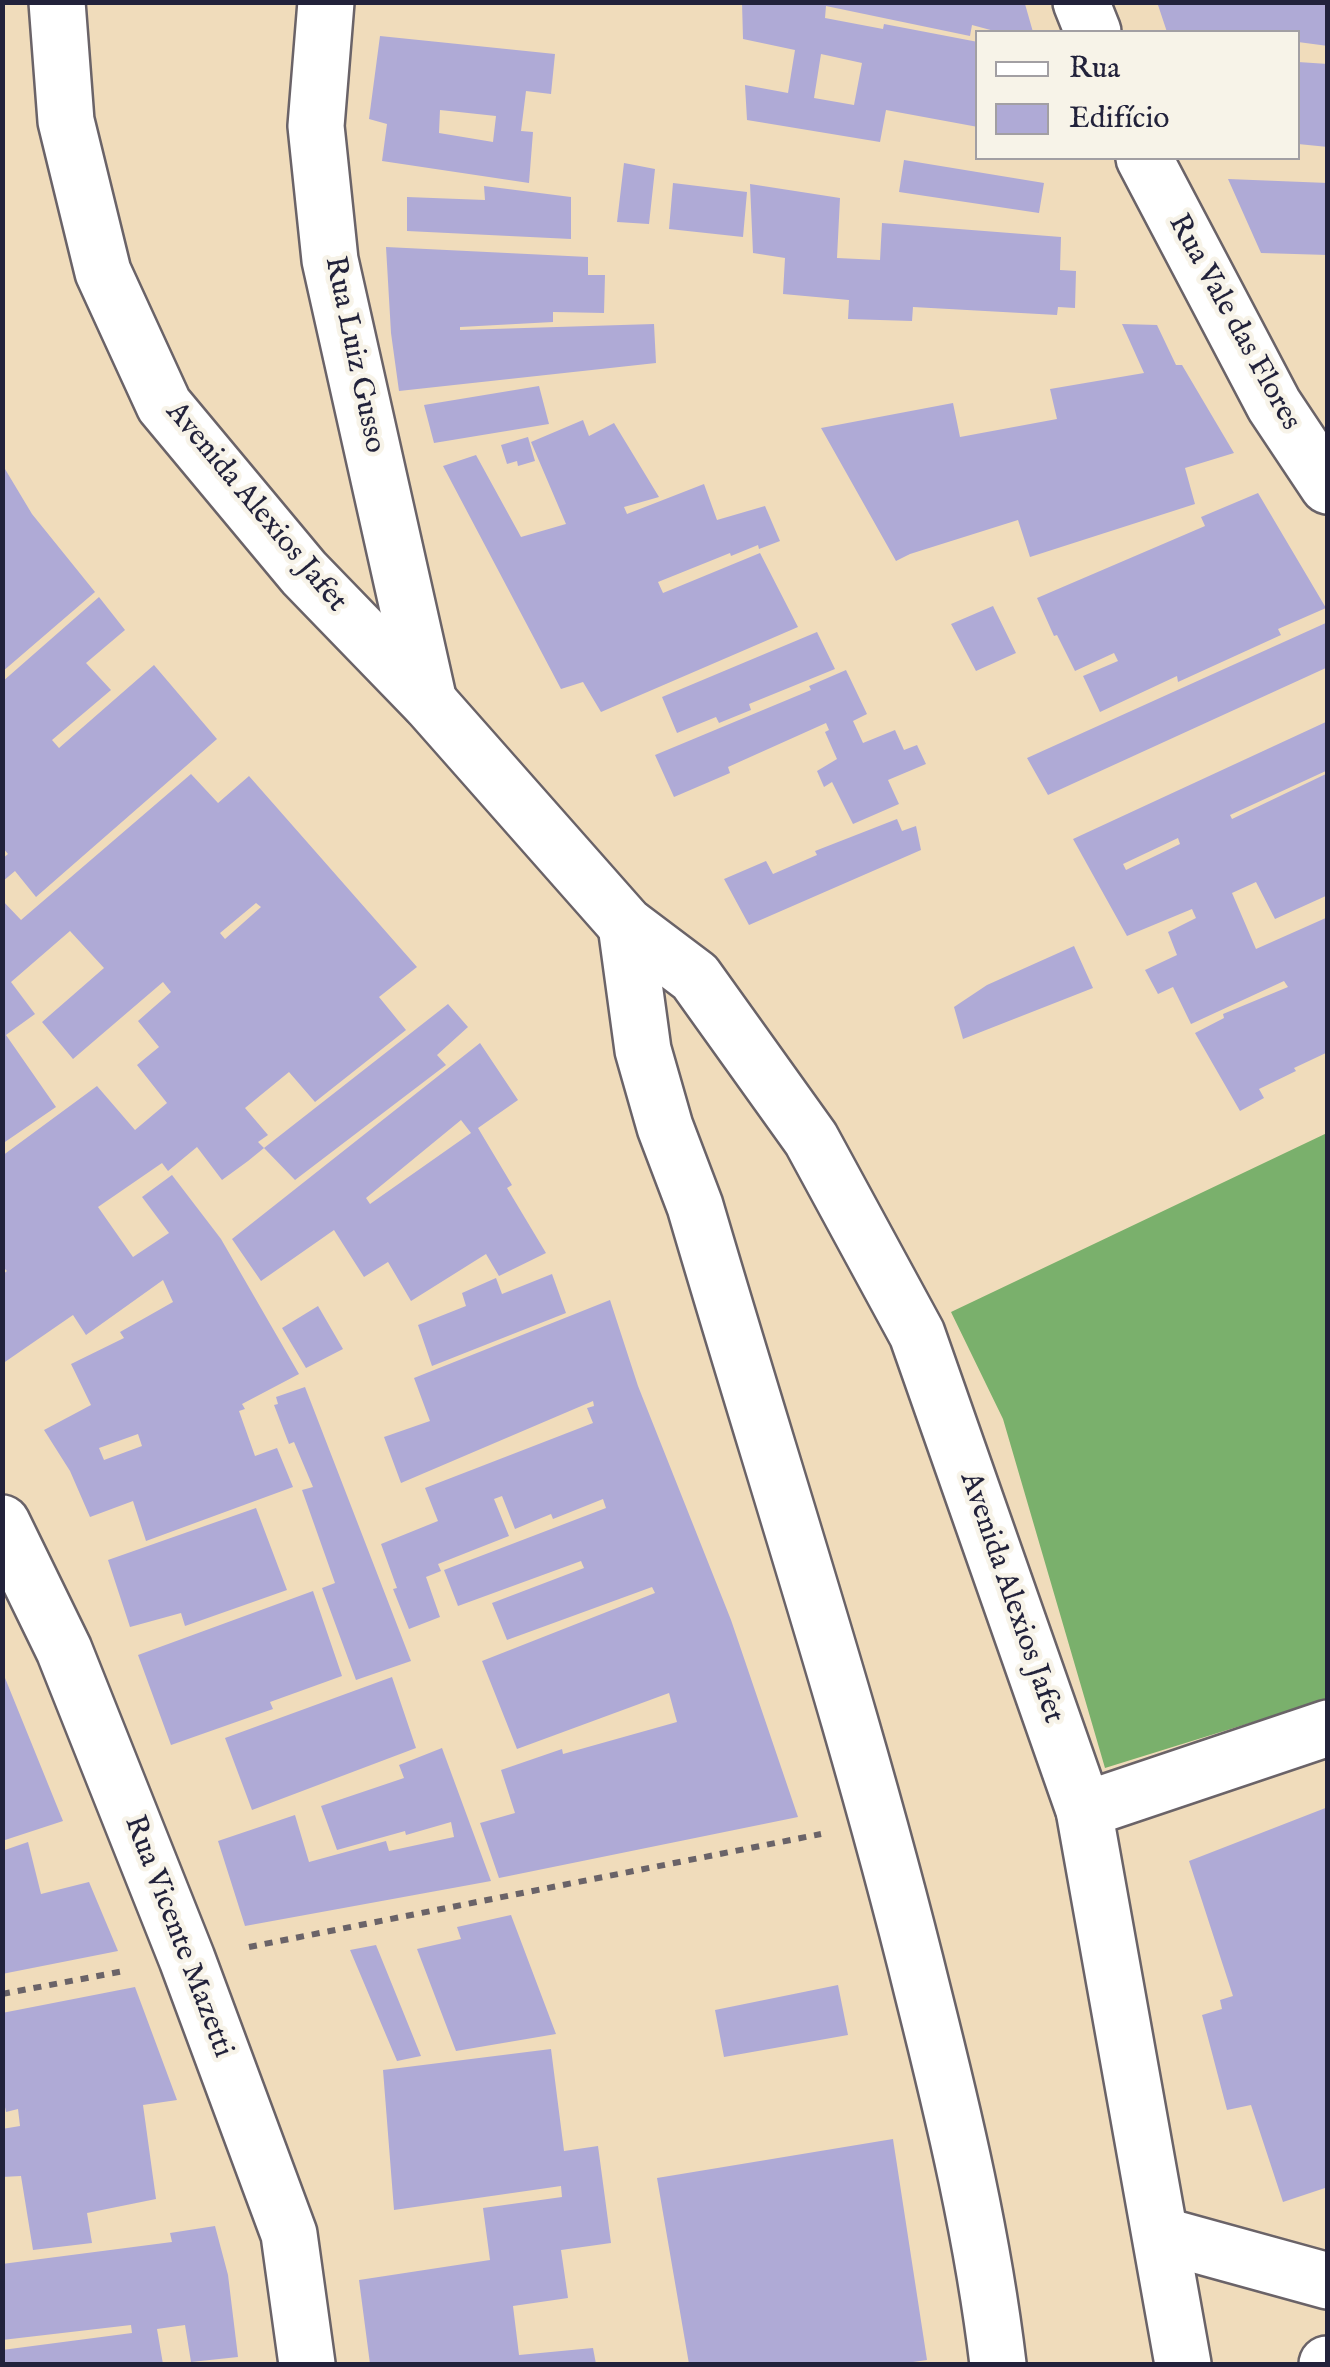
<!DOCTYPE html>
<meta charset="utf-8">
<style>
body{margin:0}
#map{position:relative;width:1330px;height:2367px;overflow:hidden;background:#f0dcbb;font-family:"IM FELL English",serif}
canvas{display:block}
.frame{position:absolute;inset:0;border:5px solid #22223b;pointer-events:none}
.legend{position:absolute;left:975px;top:30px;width:325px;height:130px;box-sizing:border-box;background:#f7f3e8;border:2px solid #a29fa3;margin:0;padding:12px 18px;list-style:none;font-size:30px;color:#22223b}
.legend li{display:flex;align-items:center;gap:20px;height:50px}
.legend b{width:50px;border:2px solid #a29fa3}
</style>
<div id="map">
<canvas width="1330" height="2367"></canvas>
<div class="frame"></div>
<ul class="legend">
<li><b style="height:12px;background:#fff"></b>Rua</li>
<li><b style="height:28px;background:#afaad6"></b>Edifício</li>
</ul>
</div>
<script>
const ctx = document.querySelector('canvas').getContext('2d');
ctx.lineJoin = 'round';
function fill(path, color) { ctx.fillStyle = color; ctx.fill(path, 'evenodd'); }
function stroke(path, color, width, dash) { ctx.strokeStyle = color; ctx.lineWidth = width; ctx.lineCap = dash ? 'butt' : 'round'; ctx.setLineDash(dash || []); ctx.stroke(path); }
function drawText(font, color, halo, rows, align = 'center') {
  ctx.font = font + ' "IM FELL English",serif'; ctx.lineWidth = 9; ctx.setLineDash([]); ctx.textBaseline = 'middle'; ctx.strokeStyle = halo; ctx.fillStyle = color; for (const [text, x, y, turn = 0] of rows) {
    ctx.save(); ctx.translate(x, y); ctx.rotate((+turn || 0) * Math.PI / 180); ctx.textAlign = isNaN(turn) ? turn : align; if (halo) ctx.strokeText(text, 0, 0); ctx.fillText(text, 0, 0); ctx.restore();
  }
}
fill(new Path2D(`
 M1327,1133v566l-222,69 -102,-349 -52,-107z`), '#7ab06c');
fill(new Path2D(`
 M742,2h275l8,2 8,28h-35l-26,-7 -2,11 -144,-30 -1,12 58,11 1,-5 94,18v85l-92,-17 -6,32 -133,-22 -2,-35 43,8 7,-43 -52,-11zM821,54l41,9 -8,42 -40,-7z
 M1157,2h171v44l-30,-4v-10h-131z
 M380,36l175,18 -4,40 -25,-3 -5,40 12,1 -4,51 -147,-22 5,-37 -18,-5zM440,110l56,6 -3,26 -54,-9z
 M1298,62l30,2v83l-30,-3z
 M904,160l140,23 -5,30 -140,-21z
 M624,163l31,6 -6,55 -32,-2z
 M1228,179l100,4v72l-67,-2z
 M673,183l74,9 -4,45 -74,-8z
 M750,184l90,14 -3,60 43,2 2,-37 179,14 -1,33 16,1 -1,37 -17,-1 -1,8 -144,-8 -1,14 -64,-2 1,-19 -66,-6 2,-36 -32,-5z
 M484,186l87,11v42l-164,-8v-34l78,3z
 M386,247l202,10v18h17l-1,38 -51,-1v10l-93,5v3l194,-6 2,39 -257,28 -8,-58z
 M1122,324l35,1 19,40h6l52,88 -49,15 10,36 -165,53 -12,-37 -108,34 -14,7 -75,-133 132,-25 7,34 97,-18 -7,-30 94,-16z
 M539,386l10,38 -115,19 -10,-38z
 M583,420l6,16 25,-13 45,74 -35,10 3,7 77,-30 13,36 48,-14 15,35 -21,8 -1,-4 -27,11 -1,-3 -72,29 5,11 97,-40 38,74 -197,85 -18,-30 -22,7 -118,-223 33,-11 45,82 45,-13 -35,-82z
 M528,437l7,24 -17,5 -1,-5 -10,3 -6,-19z
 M2,464l30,50 63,78 -93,80z
 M1258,493l68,115 -48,21 3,6 -103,47 -1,-6 -77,36 -17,-36 35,-15 -4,-8 -39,18 -18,-36 -3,1 -17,-38 168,-72 -4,-9z
 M99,597l26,33 -39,33 25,27 -59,50 7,8 95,-83 63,74 -181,158 -21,-26 -13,11v-23l6,-5 -6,-7v-165z
 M993,606l23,47 -40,18 -25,-47z
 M1328,622v45l-280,128 -21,-37z
 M817,632l18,37 -86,35 2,6 -32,13 -3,-6 -39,16 -15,-36z
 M846,670l21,44 -14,7 10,22 32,-13 9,20 13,-5 9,19 -38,16 11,24 -46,20 -21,-42 -8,5 -7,-16 20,-12 -12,-27 4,-2 -3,-7 -98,44 2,6 -56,24 -19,-42 156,-65 -2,-4z
 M1328,721v49l-98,45 2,4 96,-46v122l-53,24 -19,-37 -24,11 24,56 72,-32v135l-34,16 2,3 -37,18 5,9 -24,13 -45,-78 29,-15 -1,-4 65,-27 -4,-6 -93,43 -18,-37 -15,7 -13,-24 32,-15 -9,-23 28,-14 -4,-9 -65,27 -54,-97zM1178,838l2,6 -54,26 -3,-6z
 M191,774l27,29 31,-27 168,191 -38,30 27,33 -91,72 -26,-30 -44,36 23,27 -10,7 6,6 -16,13 -26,19 -25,-33 -29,24 -6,-8 -64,44 35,50 36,-24 -27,-36 30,-22 49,64 78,135 -57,30 3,5 -6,2 16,45 22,-8 16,39 -147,54 -13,-40 -43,16 -20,-46 -26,-41 47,-25 -20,-41 53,-26 -4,-6 53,-30 -10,-22 -77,55 -13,-20 -71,49v-89l5,-4 -5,-5v-110l95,-70 38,44 32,-27 -30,-38 22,-18 -21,-26 33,-29 -8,-10 -90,77 -31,-37 62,-54 -34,-37 -59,51 24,32 -29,21 50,72 -54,37v-244l19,20zM256,903l5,4 -36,32 -5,-6zM138,1434l4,12 -38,14 -5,-12z
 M897,819l5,12 14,-5 5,24 -172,75 -25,-46 42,-18 7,13 44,-19 -2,-4z
 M1074,946l19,42 -130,51 -9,-32 33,-22z
 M448,1004l20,23 -31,28 9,10 -151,115 -31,-32z
 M480,1043l38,57 -40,28 34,57 -5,3 39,65 -47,23 -13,-22 -75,47 -23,-39 -24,15 -30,-47 -73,51 -29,-42zM461,1120l10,13 -101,71 -4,-6z
 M552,1274l14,39 -134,53 -14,-41 48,-19 -4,-13 34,-15 6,16z
 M610,1300l28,86 93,234 67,197 -299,61 -19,-55 35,-10 -14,-43 61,-21 1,5 114,-32 -8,-29 -152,56 -35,-88 173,-68 -3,-6 -145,53 -15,-37 92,-35 -3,-7 -123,45 -14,-36 162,-62 -3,-9 -50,20 -2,-5 -36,15 -13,-33 -8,3 15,37 -71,28 3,7 -15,6 14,40 -31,12 -16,-40 4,-1 -16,-44 57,-23 -13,-33 168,-65 -6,-15 7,-2 -1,-5 -192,82 -17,-46 46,-16 -16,-43z
 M318,1306l25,43 -37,19 -24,-40z
 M305,1387l106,274 -55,19 -34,-92 13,-5 -33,-93 11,-3 -19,-45 -5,2 -15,-39 4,-1 -2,-7z
 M256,1508l31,82 -102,36 -4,-13 -51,14 -22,-67z
 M313,1591l29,85 -72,26 3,7 -102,36 -33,-90z
 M3,1673l60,148 -61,20v-168z
 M392,1677l24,71 -164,62 -27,-72z
 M442,1748l49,133 -246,45 -27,-85 77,-26 14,47 77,-21 3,10 65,-14 -3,-15 -45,13 -1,-4 -68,19 -16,-44 83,-28 -5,-13z
 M1328,1807v380l-45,15 -32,-97 -24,5 -25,-95 20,-6 -2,-9 13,-4 -44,-135z
 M28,1842l13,52 48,-12 29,69 -116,23v-123z
 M511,1915l45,119 -100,17 -39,-102 44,-10 -4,-12z
 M376,1945l45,111 -24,5 -47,-111z
 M838,1985l10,50 -124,22 -9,-47z
 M135,1987l42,113 -34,5 13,94 -69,14 5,30 -59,7 -12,-74 -19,1v-48l18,-3 -2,-17 -12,3 -4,-20v-79z
 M551,2049l13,102 34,-5 13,97 -50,7 7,48 -55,8 6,49 74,-7 3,16h-226l-11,-84 131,-20 -7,-52 79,-11 -1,-11 -167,24 -11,-140z
 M893,2139l34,221 -28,4h-210l-32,-186z
 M215,2226l13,49 10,82 -47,5 -6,-37 -28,4 6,35h-161v-14l130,-17 -1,-8 -129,15v-76l170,-22 -2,-9z`), '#afaad6');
const street = new Path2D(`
 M326,2l-10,124 14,134 99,442
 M1081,2l12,30
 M1144,158l130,247 54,81
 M626,925l17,125 22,77 30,79c77,263 163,522 228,787 31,123 60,245 75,371
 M2,1523l62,127 123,309 102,275 18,130
 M1084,1810l244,-82
 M1161,2235l167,46
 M1327,2364h1`);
const secondary = new Path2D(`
 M57,2l9,119 37,151 61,133 140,168 125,129 197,223 69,52 116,162 106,195 167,476 99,554`);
stroke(street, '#6a6368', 60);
stroke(secondary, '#6a6368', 60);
stroke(new Path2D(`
 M249,1947l572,-113
 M2,1994l122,-23`), '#6a6368', 6, [8, 8]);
stroke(street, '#fff', 55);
stroke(secondary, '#fff', 55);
drawText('30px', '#22223b', '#f7f3e8', [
 ["Rua Vale das Flores",1233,323,61],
 ["Rua Luiz Gusso",353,355,78],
 ["Avenida Alexios Jafet",255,508,50],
 ["Avenida Alexios Jafet",1010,1598,71],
 ["Rua Vicente Mazetti",177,1937,69]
]);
</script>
